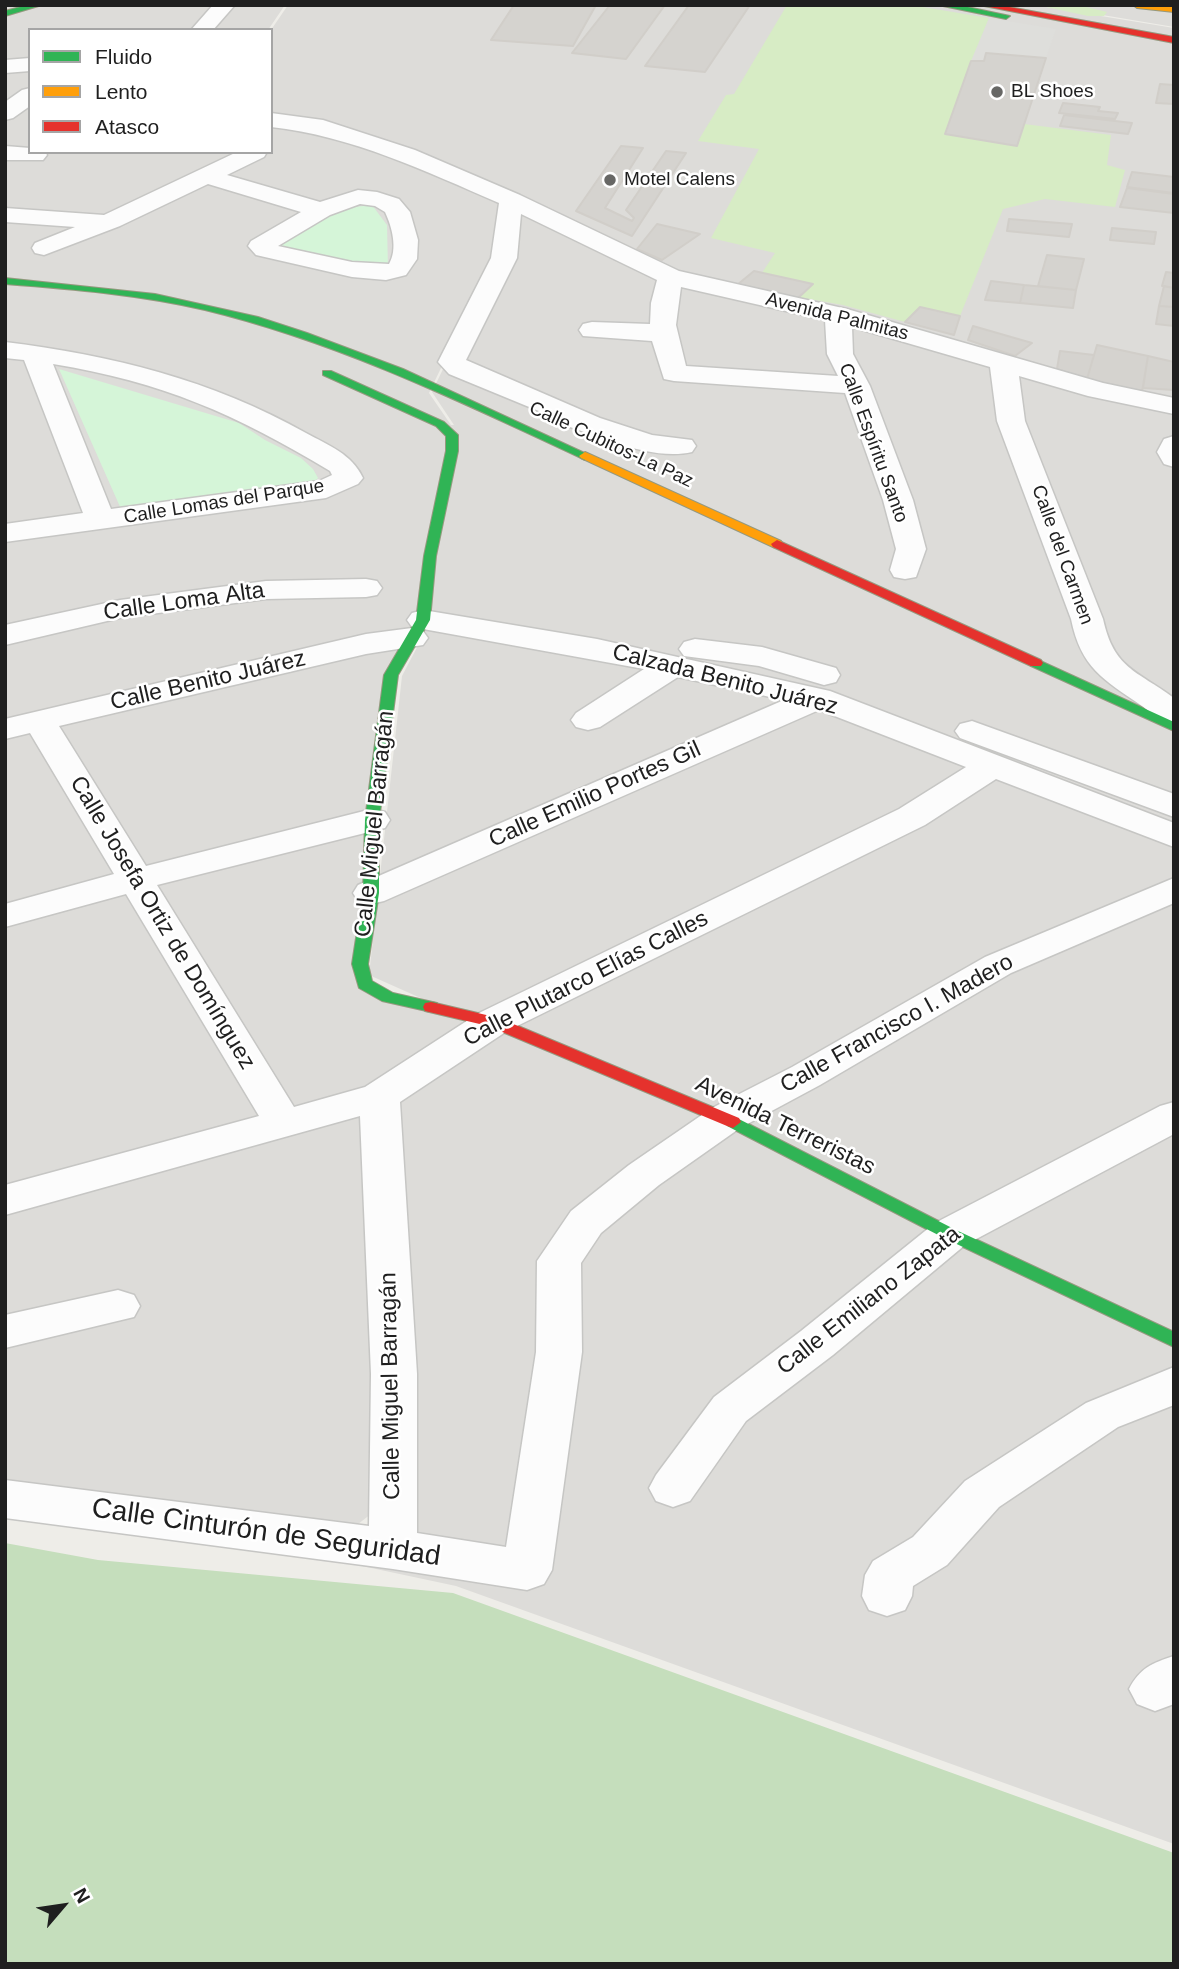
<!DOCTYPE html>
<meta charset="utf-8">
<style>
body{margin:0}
#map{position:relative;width:1179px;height:1969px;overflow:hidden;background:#eeede8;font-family:Helvetica,sans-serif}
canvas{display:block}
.frame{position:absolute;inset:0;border:7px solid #1f1f1f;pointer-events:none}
.legend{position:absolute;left:28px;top:28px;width:245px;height:126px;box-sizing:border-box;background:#fff;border:2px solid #a5a5a5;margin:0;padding:9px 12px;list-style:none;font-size:21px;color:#1f1f1f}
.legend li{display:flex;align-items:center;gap:14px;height:35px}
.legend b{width:35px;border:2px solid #a5a5a5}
.north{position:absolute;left:28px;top:1871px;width:70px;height:70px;-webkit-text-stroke:5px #fff;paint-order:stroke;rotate:61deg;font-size:19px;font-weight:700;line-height:28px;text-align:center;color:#1f1f1f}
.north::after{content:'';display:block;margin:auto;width:24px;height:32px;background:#1f1f1f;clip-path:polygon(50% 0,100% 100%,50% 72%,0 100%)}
</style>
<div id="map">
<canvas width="1179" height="1969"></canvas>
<div class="frame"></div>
<ul class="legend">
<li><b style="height:9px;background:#30b455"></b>Fluido</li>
<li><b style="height:9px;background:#ff9f0a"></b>Lento</li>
<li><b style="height:9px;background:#e5322d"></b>Atasco</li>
</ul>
<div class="north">N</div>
</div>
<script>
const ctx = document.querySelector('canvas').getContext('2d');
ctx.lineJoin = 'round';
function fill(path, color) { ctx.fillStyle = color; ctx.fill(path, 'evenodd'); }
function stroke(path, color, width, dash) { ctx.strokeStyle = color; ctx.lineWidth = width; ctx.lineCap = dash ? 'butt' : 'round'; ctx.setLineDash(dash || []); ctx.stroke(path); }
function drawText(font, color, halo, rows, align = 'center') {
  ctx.font = font + ' Helvetica,sans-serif'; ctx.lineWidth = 5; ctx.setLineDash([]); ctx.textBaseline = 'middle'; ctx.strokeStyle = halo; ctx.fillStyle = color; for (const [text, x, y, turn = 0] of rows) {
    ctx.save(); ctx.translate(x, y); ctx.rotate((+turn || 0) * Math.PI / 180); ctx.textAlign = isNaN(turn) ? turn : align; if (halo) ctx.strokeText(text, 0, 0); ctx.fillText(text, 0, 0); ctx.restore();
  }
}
fill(new Path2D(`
 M5,5h280l-17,25h-238v122h241v-122l17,-25h746l140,23v1816l-718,-258 -94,-20 14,-52 19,-413 84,-77 -110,-49 33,-299 21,-40 -418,93zM500,204l-10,67 -58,121 22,33h-3l-22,-32 59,-123z
 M1043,5h131v22z
 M417,638l-21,37 -38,309 118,42 -88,73 -17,415 -53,41 -313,-43v-779z`), '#dddcd9');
fill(new Path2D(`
 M787,5h124l78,13 -44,116 79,-10 87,11 -4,30 18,5 -10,37 -70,-8 -42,10 -43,107 -40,-9 -15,15 -62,-17 -45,-8 14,-13 -50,-11 13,-20 -64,-15 48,-89 -61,-8 28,-46 8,-1z
 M1037,5h41l29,7 -3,4h-16z`), '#d7ecc5');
fill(new Path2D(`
 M5,1543l93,17 355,33 721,260v111h-1169z`), '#c5debc');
fill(new Path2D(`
 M372,205l15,20 1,44 -111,-24 50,-35z
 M59,369l180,54 26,17 36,18 12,11 5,9 -8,9 -189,22z`), '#d5f5d8');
fill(new Path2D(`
 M989,18l67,11 -10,29 -60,-5 -2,8h-13z`), '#dededb');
const building = new Path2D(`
 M514,5h82l-23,41 -82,-6z
 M610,5h55l-39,54 -54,-6z
 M689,5h61l-45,67 -60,-6z
 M986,53l60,5 -29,88 -72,-12 26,-73h13z
 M1160,84l14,1v19l-18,-1z
 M1063,103l37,4 -2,4 20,2 -3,6 -56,-6z
 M1064,115l68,8 -4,11 -68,-8z
 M621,146l22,2 -38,60 27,13 2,-3 -8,-8 40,-59 20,2 -54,83 -56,-25z
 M1132,172l42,5v16l-47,-6z
 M1127,188l47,6v19l-54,-6z
 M1009,219l63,5 -3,13 -62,-6z
 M657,224l43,10 -38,26 -25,-11z
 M1112,228l44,4 -2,12 -44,-4z
 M1047,255l37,4 -8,31 -38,-4z
 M754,271l59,13 -16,15 -60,-14z
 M1166,272l8,1v15l-12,-2z
 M991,281l33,4 -4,18 -35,-3z
 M1024,285l52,5 -3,18 -53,-5z
 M1164,286l10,2v19l-15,-1z
 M1159,306l15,1v19l-18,-2z
 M920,307l40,9 -6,19 -49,-13z
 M973,326l59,17 -17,13 -47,-16z
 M1097,345l51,11 -6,36 -55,-13z
 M1060,351l34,4 -7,24 -30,-10z
 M1148,356l26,6v28l-31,-2z`);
fill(building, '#d5d3cf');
stroke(building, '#d1cec9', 2);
const street = new Path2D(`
 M213,5l21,1 -21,24h-22z
 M30,58v13l-25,2v-13z
 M30,88v18l-17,12 -8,2v-18l17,-12z
 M271,113l52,7 92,30 105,45 159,76 168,38 256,74 71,15v16l-86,-18 -69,-20 6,45 78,198c11,50 33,51 71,79v28c-14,-3 -21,-12 -32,-20 -39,-27 -61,-38 -71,-87l-74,-198 -7,-54 -138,-40 1,27 17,32 43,114 13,49 -10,28 -11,2 -11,-2 -4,-7 6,-21 -13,-49 -38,-107 -171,-12 -10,-2 -12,-38 -69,-5 -4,-6 4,-6 9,-2 58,2 1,-21 6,-23 -136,-66 -4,44 -51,102 134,58 52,17 40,5 4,6 -4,6c-40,10 -98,-18 -137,-30l-4,-6 -102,-42 -11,-12 53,-104 8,-55c-74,-32 -147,-67 -228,-76zM681,287l144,33 2,34 11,22 -152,-10 -10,-41z
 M5,146l25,2v4h15l2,3 -4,5h-38z
 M237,152h30l-3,5 -37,18 93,27 38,-12 19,2 22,7 11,13 8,28 -1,19 -11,16 -20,5 -34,-3 -96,-22 -8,-9 3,-5 50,-29 -93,-28 -88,42 -76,29 -9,-2 -3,-5 3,-5 40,-16 -70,-5v-14l99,7zM360,204l15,2 10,6c7,15 13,37 4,52l-37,-2 -74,-16 52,-31z
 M5,342c106,13 207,38 301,91 22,12 46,21 57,45l-5,6 -32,14 -321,44v-18l78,-11 -59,-153 -19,-2zM53,364c110,18 182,50 277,107l2,4 -13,6 -208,28z
 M1174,436v31l-10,-3 -7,-12 7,-13z
 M366,579l11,2 5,7 -5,7 -11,2 -100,2 -146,19 -115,27v-20l115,-25 146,-19z
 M423,610l174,29 233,52 344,132v24l-178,-68 -71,46 -418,206 -107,71 17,272v159l89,14 30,-195 1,-91 34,-50 58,-46 83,-57 80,-41 193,-110 189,-79v25l-163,70 -191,112 -80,43 -81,57 -58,48 -20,30 1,89 -30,218 -8,14 -17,6 -134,-21 -388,-51v-38l364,46 2,-152 -11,-258 -355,99v-30l254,-69 -133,-222 -121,33v-23l109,-30 -84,-141 -25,6v-20l361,-85 46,-6 11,3 5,7 -5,7 -57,9 -307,72 87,140 226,-57 13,3 5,8 -5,8 -228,57 137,222 71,-20 114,-74 420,-204 67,-42 -147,-57 -435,191 -13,3 -13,-3 -5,-8 5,-8 426,-185 -106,-23 -78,50 -12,3 -12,-3 -5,-7 5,-7 68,-44 -232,-42 -5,-7 5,-7z
 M695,639l67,8 74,21 4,7 -4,7 -12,3 -65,-19 -75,-10 -5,-7 5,-7z
 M972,721l202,73v23l-214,-79 -5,-7 5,-7z
 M1174,1102v32l-209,111 -132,110 -87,66 -56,80 -17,6 -17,-6 -7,-13 7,-13 58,-78 87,-66 134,-108 225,-117z
 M118,1290l16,5 6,11 -6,11 -129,31v-33z
 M1174,1367v38l-56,22 -119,80 -52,58 -34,21 -1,10 -7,14 -18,6 -18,-6 -7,-14 3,-21 8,-14 40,-24 52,-56 121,-78z
 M1174,1656v48l-19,7 -18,-7 -8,-15c11,-21 23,-26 45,-33z`);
const fast = new Path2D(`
 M28,5h14l-37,11v-5z
 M938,5h20l52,11 -4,3z
 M5,278l150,16 103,23 49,16 96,36 188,87 -6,4 -4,-2c-122,-57 -244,-116 -376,-148 -65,-15 -133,-21 -200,-26z
 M323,371h8l113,51 14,13v16l-22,105 -6,64 -32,55 -19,145v73l-11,71 4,17 21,12 44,10 2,4 -2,4 -6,1 -49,-11 -23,-13 -7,-24 11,-71 2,-73 19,-145 32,-55 8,-64 22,-105v-15l-10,-10 -113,-51z
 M1036,659l138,63v9l-143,-65 -2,-3z
 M733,1116l223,114 218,102v15l-230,-109 -217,-112 -2,-4 2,-4z`);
const slow = new Path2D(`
 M1133,5l41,2v5l-37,-4z
 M585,452l196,89 2,3 -6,4 -4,-1 -192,-89 -2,-2z`);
const jam = new Path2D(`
 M979,5h19l176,32v6z
 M777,540l264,120 2,3 -2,3h-10l-258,-119 -2,-3z
 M431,1002l68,16 240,100 2,4 -8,6 -6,-2 -239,-100 -63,-15 -2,-4 2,-4z`);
stroke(street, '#c6c6c4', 3);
stroke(fast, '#95997f', 2);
stroke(slow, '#95997f', 2);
stroke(jam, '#95997f', 2);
fill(street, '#fcfcfc');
fill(fast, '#30b455');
fill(slow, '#ff9f0a');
fill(jam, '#e5322d');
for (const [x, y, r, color] of [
 [997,92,7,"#676765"],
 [610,180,7,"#676765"]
]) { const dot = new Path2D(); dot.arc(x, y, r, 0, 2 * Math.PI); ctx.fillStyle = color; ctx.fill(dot); stroke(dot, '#fff', 2.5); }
drawText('19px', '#1f1f1f', '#fff', [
 ["BL Shoes",1011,92],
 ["Motel Calens",624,180]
], 'left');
drawText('19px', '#1f1f1f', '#fff', [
 ["Avenida Palmitas",837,317,14],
 ["Calle Espíritu Santo",873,443,70],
 ["Calle Cubitos-La Paz",611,445,25],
 ["Calle Lomas del Parque",224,502,-9],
 ["Calle del Carmen",1062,555,70]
]);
drawText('23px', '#1f1f1f', '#fff', [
 ["Calle Loma Alta",184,602,-8],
 ["Calzada Benito Juárez",725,680,14],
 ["Calle Benito Juárez",208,681,-13],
 ["Calle Emilio Portes Gil",595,795,-24],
 ["Calle Miguel Barragán",375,824,-84],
 ["Calle Josefa Ortiz de Domínguez",162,923,59],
 ["Calle Plutarco Elías Calles",586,979,-27],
 ["Calle Francisco I. Madero",897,1024,-29],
 ["Avenida Terreristas",785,1126,26],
 ["Calle Emiliano Zapata",869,1301,-38],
 ["Calle Miguel Barragán",391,1386,-91]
]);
drawText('28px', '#1f1f1f', '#fff', [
 ["Calle Cinturón de Seguridad",266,1533,8]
]);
</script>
